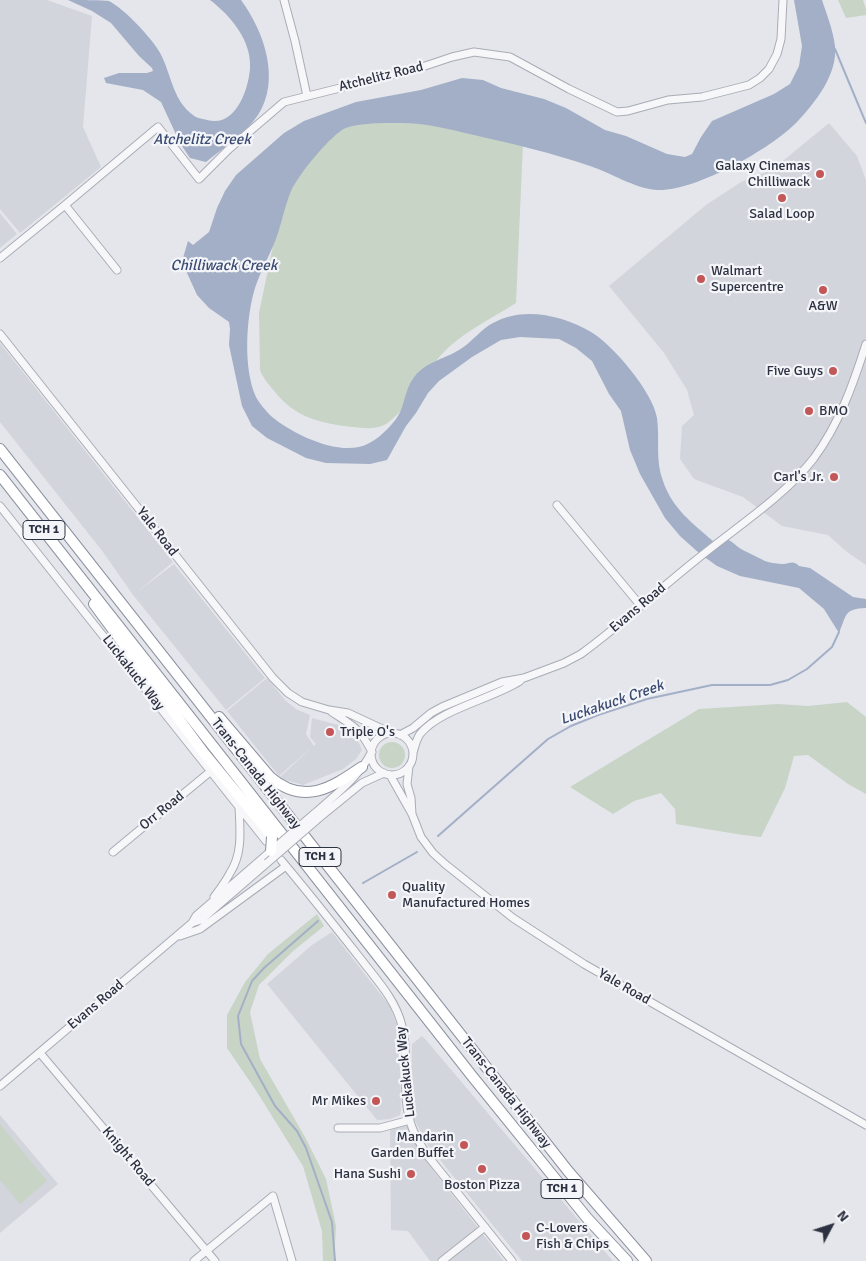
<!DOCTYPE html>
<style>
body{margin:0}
#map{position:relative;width:866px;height:1261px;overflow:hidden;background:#e4e6eb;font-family:Signika,sans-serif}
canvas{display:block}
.north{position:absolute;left:806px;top:1201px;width:50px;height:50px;-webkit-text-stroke:4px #f4f5f8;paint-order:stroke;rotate:50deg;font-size:14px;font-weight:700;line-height:20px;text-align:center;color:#2d3242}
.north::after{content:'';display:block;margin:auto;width:18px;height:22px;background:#2d3242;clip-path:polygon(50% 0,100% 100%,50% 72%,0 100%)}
</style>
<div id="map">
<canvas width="866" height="1261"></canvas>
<div class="north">N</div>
</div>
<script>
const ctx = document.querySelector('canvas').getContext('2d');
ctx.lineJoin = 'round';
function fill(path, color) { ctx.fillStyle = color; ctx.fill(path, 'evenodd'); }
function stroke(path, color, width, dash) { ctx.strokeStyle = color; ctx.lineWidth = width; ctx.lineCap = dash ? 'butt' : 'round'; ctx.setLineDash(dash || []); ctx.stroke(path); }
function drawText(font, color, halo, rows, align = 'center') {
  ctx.font = font + ' Signika,sans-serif'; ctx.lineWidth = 4.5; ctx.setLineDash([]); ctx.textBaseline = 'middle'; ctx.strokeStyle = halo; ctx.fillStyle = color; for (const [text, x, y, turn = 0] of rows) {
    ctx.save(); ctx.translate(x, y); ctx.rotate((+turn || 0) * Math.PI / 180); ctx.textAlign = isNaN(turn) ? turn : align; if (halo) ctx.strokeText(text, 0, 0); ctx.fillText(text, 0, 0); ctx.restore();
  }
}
fill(new Path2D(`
 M0,0h47l45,16 -9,111 18,40 -81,66 -20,-24z
 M829,123l28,33 9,24v385l-19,-13 -19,-17 -46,-9 -39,-29 -49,-18 -14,-20 2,-33 12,-11 -7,-25 -23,-37 -55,-67 97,-81 35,-23 32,-13z
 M0,213l17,21 -17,14z
 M0,343l173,219 -37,31 38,-29 91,114 -39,32 -93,-115 -30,-43 -103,-130z
 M267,678l18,22 11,9 14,6 -4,19 8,12 2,-2 -6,-7 2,-19 34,9 11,12 5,11 -6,9 -13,10 -40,16 -24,-7 34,-32 -34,30 -52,-65z
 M332,932l57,73 10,25 2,80 -1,5 -10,4 -13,1 -110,-136 45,-39z
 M422,1036l4,4 187,221h-91l-95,-117 -12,-23 -4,-31 1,-46z
 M0,1115l58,69 -58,49z
 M406,1125l26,44 72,92h-74l-22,-30 -17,-1 -1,-101z`), '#d3d5dc');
fill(new Path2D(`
 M838,0h25l3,9v6l-20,3z
 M409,115l114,28 -7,160c-25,16 -55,30 -75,52 -18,20 -34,56 -55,69 -10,6 -23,4 -34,3 -32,-4 -56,-9 -77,-35 -6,-7 -12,-14 -15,-22l-1,-57 21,-101 35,-74 39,-15z
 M847,702l19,15v77l-18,-10 -40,-29 -14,1 -9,32 -24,49 -18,-2 -67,-11 -1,-15 -14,-16 -27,8 -21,13 -43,-27 129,-78 79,-5 30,2z
 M379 755a13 13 0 1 1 26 0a13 13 0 1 1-26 0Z
 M317,914l7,12 -32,26 -33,33 -9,27 10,47 45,78 21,42 10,47 -2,35h-11l-1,-30 -19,-65 -46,-74 -30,-44v-33l18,-33 23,-28z
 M0,1124l47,57 -27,23 -20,-24z`), '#c8d4c6');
fill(new Path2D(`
 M68,0c10,0 33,0 41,1 15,7 49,43 54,58 9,20 11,42 30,56 3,3 10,4 14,5 28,8 41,-29 43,-51 2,-28 -19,-53 -40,-69h31c23,31 40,80 17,115 -13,19 -35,33 -52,47l-16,-4 -10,-15 -19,-41 -18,-12 -37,-7 -2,-5 15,-5h28l6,-2 -1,-3 -13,-12 -28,-33 -19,-12z
 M794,0h28c5,15 11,30 13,46 3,28 -20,57 -38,76 -26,27 -103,70 -140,68 -24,-2 -45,-17 -67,-24 -38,-13 -77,-22 -116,-31 -26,-6 -51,-13 -78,-12 -13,0 -44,0 -54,7 -15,10 -43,44 -51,61 -7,17 -10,36 -17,53 -6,14 -14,29 -19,44 -9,29 -12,81 1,109 3,6 10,14 15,19 20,17 61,37 88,31 14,-3 28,-16 37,-28 9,-11 8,-30 19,-43 12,-15 31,-17 47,-28 11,-7 19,-19 31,-25 29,-17 70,-8 98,9 22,13 62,60 66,86 3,22 -2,42 6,63 9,27 29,42 50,60h6l5,-3c7,2 11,7 17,11 2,1 22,11 24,12 5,2 11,2 16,3 8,1 11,-5 18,2l11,2 43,29 13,2v9c-22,1 -19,6 -27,25l-15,-24 -25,-21 -59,-12 -23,-10 -18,-13 -19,-17 -15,-18 -25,-44 -10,-24 -9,-39 -12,-17 -17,-33 -16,-13 -17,-9 -39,-2 -19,3 -29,17 -33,24 -11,12 -12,20 -10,13 -19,34 -17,4 -44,-1 -20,-5 -39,-20 -15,-12 -10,-20 -13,-61 1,-16 -1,-7 -20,-14 -12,-13 -10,-22 -4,-15 5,-17 5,4 16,-13 8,-24 8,-17 11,-16 48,-42 20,-12 52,-19 65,-12 41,-12 21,2 18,8 43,11 22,9 39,22 21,6 41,18 18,3 7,-3 9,-17 11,-16 62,-27 16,-10 9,-18 3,-20z`), '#a3afc7');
stroke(new Path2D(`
 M835,49l31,74
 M438,836l110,-97 23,-13 27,-11 49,-16 65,-14h58l18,-5 19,-11 25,-22 7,-15
 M363,883l54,-31
 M318,921l-54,47 -12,13 -14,35 3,28 34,62 22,25 9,17 26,74 3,39`), '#a3afc7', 2);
const minor = new Path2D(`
 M284,0l11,41 12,55
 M65,205l52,65
 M0,258l65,-53 93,-78 41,52 30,-30 55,-47 132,-33 36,-12 22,-5 36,5 59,32 48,23 11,-1 40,-11 34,-3 47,-12 11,-7 9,-9 8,-15 4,-15 2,-39
 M0,334l273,344 15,15 14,9 27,8 19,3 43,20
 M557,505l83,100
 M0,506l266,335
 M332,712c21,14 28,16 40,40
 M371 754a21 21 0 1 1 42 0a21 21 0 1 1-42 0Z
 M400,735l13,-7 18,-15 11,-6 60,-25 22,-4 40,-15 17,-9c40,-29 76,-63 115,-94 39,-32 87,-62 118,-102 25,-34 39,-73 52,-114
 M413,753c2,-7 3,-13 7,-19 20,-25 72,-35 100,-53
 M409,766l-2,18 4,14 1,16
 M390,775l22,39 9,23 12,16 12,11 68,54 71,46 282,161
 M315,813c20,-18 44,-36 56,-60
 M319,818l43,-35 22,-10
 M113,852l98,-81
 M281,860c27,32 53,65 79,98 16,21 36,42 42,68 8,31 -1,64 8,95 3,12 10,23 17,34l85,106
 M214,897c6,-8 12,-16 16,-24 13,-20 10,-43 9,-66
 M192,923l9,-3 66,-57
 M180,936l20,-7 86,-63
 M40,1053l175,208
 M0,1086l192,-163 4,-7 75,-65
 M338,1128h42l30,-8
 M194,1261l79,-65 19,65
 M442,1261l43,-34`);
const highway = new Path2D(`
 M0,449l568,722 78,90
 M0,475l472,601 115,142 40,43
 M94,604l110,149 73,89
 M219,717l51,60c34,29 61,11 92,-10`);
stroke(minor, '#a9acb5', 9);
stroke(highway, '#8d92a0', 12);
stroke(minor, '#f7f7f9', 7);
stroke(highway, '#fff', 10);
const minorBridge = new Path2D(`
 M271,851l44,-38
 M267,863l52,-45`);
const highwayBridge = new Path2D(`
 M271,851l1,-14`);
stroke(minorBridge, '#a9acb5', 9, []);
stroke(highwayBridge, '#8d92a0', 12, []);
stroke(minorBridge, '#f7f7f9', 7);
stroke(highwayBridge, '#fff', 10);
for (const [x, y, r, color] of [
 [820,174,5,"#c35757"],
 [782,198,5,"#c35757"],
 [701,279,5,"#c35757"],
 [823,290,5,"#c35757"],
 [833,371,5,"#c35757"],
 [809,411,5,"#c35757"],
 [834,477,5,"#c35757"],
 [330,732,5,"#c35757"],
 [392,895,5,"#c35757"],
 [376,1101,5,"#c35757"],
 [464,1145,5,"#c35757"],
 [482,1169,5,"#c35757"],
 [411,1174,5,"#c35757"],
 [526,1236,5,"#c35757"]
]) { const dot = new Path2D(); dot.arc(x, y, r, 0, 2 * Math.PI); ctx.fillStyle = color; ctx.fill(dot); stroke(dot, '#f4f5f8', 2); }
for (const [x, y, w] of [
 [44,530,42],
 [320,857,42],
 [562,1189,42]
]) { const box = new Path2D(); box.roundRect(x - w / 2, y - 9.5, w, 19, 4); ctx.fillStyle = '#f4f5f8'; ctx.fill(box); stroke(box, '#2d3242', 1); }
drawText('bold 12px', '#2d3242', null, [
 ["TCH 1",44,530],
 ["TCH 1",320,857],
 ["TCH 1",562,1189]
]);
drawText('14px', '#2d3242', '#f4f5f8', [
 ["Atchelitz Road",381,77,-14],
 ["Yale Road",157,532,52],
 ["Evans Road",638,608,-40],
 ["Luckakuck Way",133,673,52],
 ["Trans-Canada Highway",256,774,52],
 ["Orr Road",162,811,-39],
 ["Yale Road",624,987,30],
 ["Evans Road",96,1005,-40],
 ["Luckakuck Way",406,1072,-96],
 ["Trans-Canada Highway",506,1093,52],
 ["Knight Road",128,1157,50]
]);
drawText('14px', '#2d3242', '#f4f5f8', [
 ["Galaxy Cinemas",810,166],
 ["Chilliwack",810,182],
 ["Salad Loop",782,214,"center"],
 ["Walmart",711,271,"left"],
 ["Supercentre",711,287,"left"],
 ["A&W",823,306,"center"],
 ["Five Guys",823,371],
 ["BMO",819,411,"left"],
 ["Carl's Jr.",824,477],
 ["Triple O's",340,732,"left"],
 ["Quality",402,887,"left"],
 ["Manufactured Homes",402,903,"left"],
 ["Mr Mikes",366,1101],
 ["Mandarin",454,1137],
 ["Garden Buffet",454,1153],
 ["Hana Sushi",401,1174],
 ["Boston Pizza",482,1185,"center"],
 ["C-Lovers",536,1228,"left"],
 ["Fish & Chips",536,1244,"left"]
], 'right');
drawText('italic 15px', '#3b4b72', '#f4f5f8', [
 ["Atchelitz Creek",202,140],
 ["Chilliwack Creek",224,266],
 ["Luckakuck Creek",612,703,-19]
]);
</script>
